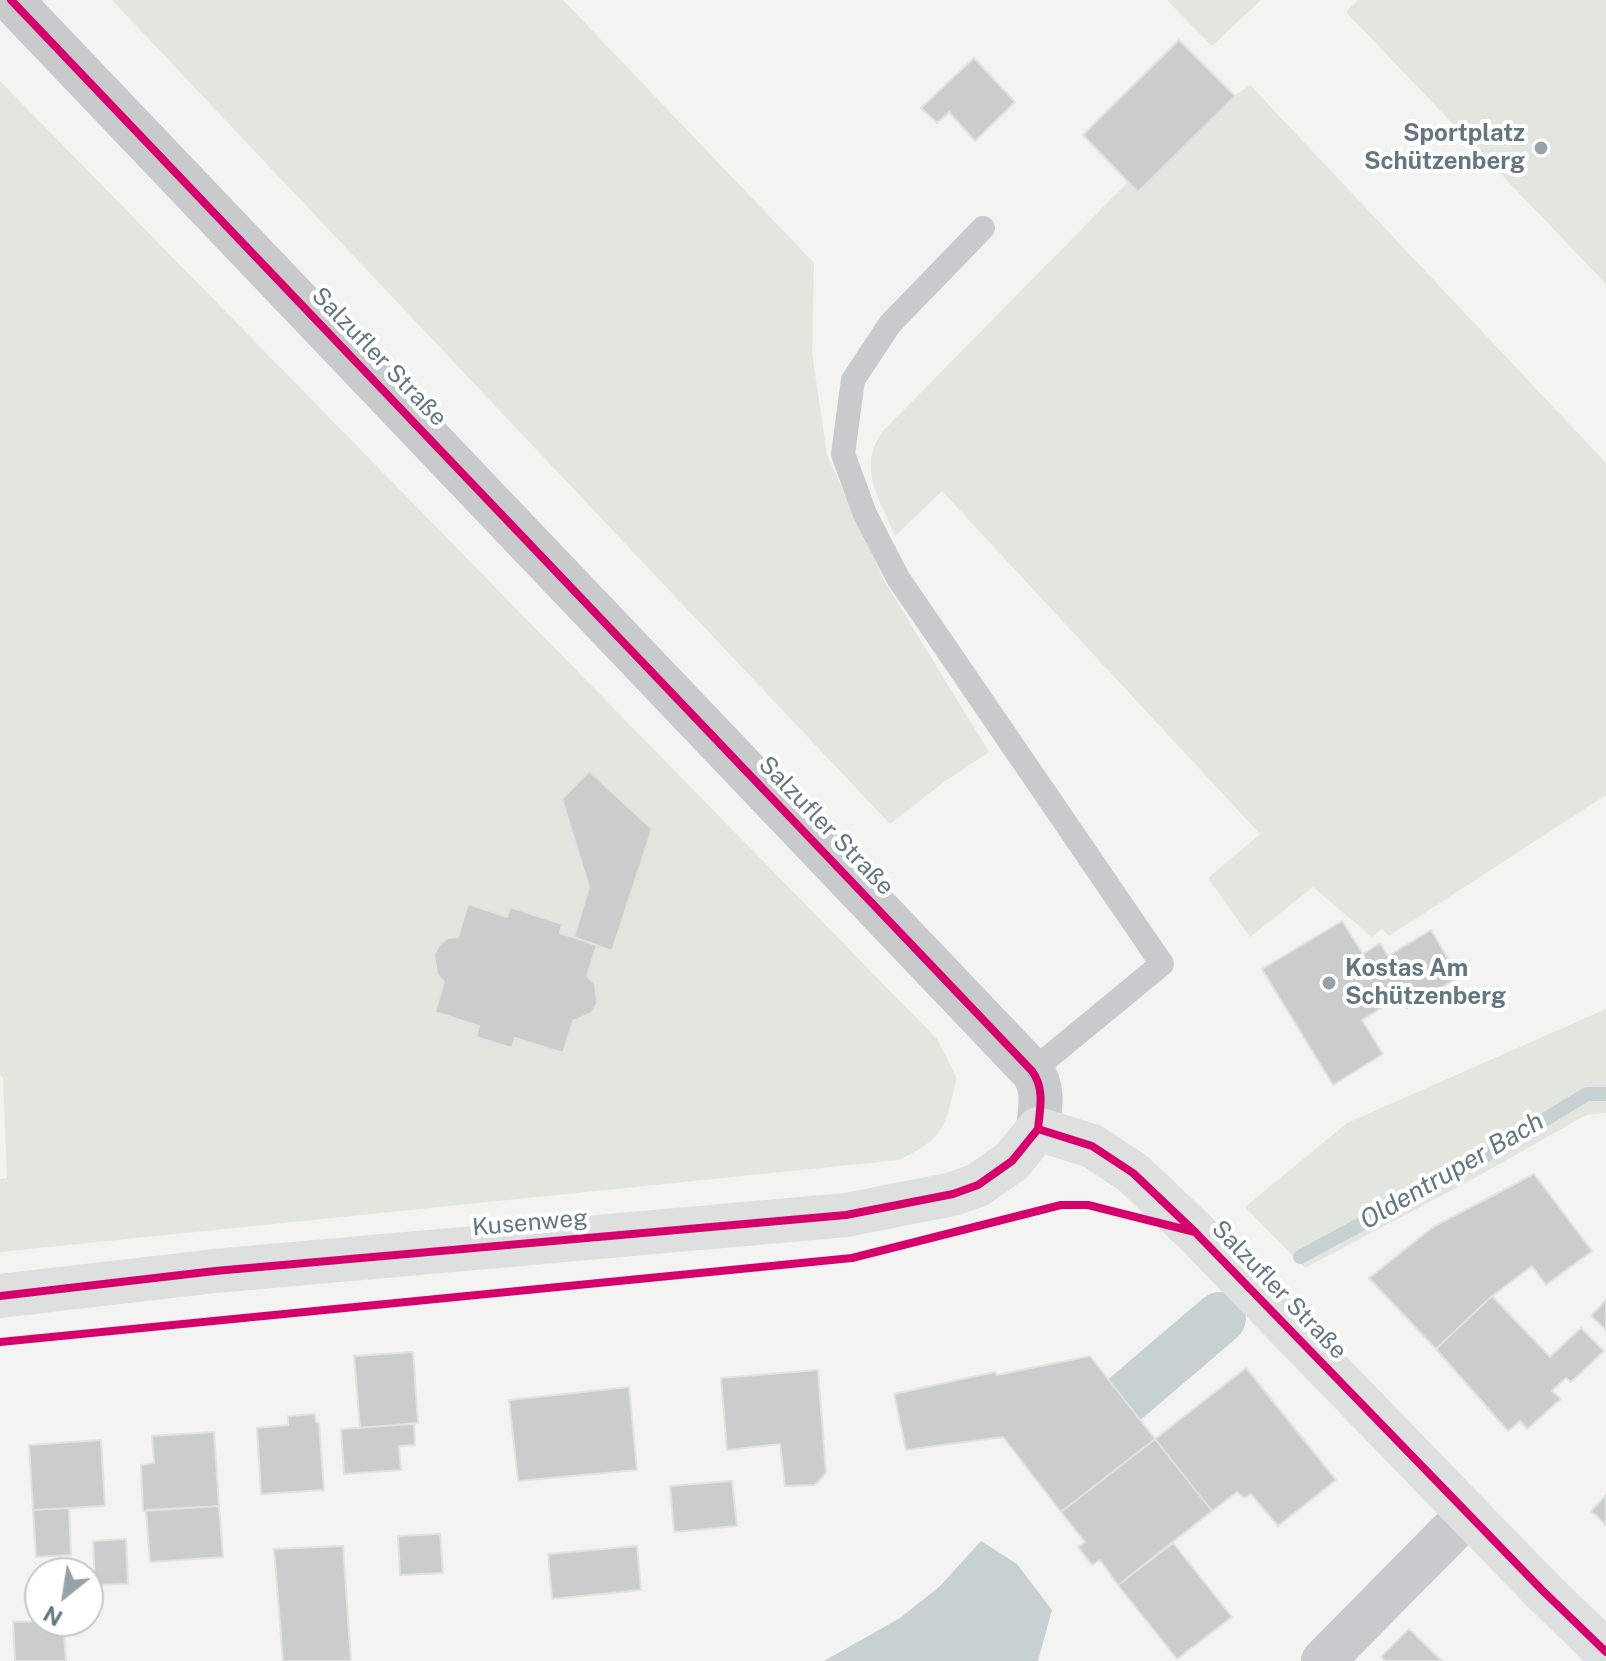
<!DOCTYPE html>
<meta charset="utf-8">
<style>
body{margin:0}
#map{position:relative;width:1606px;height:1661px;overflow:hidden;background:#f3f3f1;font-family:"Public Sans",sans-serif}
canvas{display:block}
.north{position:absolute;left:24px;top:1557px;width:80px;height:80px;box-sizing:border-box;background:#fff;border:2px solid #c1c9cc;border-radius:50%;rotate:210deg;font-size:22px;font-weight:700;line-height:32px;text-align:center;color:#647780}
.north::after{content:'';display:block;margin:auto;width:28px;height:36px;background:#96a2a8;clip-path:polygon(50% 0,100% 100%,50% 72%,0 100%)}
</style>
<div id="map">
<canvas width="1606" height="1661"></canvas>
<div class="north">N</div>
</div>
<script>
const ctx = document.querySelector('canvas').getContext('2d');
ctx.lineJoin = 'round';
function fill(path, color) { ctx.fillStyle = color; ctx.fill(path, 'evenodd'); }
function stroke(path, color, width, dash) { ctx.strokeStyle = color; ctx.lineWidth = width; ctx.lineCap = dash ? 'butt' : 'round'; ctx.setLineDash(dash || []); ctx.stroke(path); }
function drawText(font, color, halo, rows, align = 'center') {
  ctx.font = font + ' "Public Sans",sans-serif'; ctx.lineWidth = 8; ctx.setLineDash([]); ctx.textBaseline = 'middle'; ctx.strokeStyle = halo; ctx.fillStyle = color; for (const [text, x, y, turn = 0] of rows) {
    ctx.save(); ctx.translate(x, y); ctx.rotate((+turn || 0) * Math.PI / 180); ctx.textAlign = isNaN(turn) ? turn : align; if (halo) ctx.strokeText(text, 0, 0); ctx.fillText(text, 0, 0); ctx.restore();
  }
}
fill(new Path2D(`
 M112,0h451l251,263 -2,90 15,102 58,127 104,170 -45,30 -54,42z
 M1167,0h94l-49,46z
 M1358,0h248v284l-260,-272z
 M0,81l937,958 20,39c-12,47 -11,60 -58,82l-899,92v-73l7,-1 -4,-100 -3,-3z
 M1250,85l356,378v332l-217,141 -7,-7 -10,8 -59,-50 -63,50 -42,-59 52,-44 -318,-343 -47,45c-15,-36 -39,-70 -12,-105l245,-249 10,9 96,-95z
 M1606,1009v104l-20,2 -115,65 -166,88 -60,-61 102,-84z`), '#e3e6df');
fill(new Path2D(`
 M981,1541l36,23 35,46 -14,51h-214l76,-43 40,-32z`), '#c8d1d2');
stroke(new Path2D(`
 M1300,1257l165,-89 122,-74h19`), '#c8d1d2', 14);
stroke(new Path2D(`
 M1125,1399l95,-81`), '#c8d1d2', 52);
const building = new Path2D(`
 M1179,40l56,56 -97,96 -55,-57z
 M974,58l41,44 -40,39 -26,-29 -12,11 -16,-15z
 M589,771l63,58 -40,122 -38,-14 15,-50 -27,-88z
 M468,904l39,13 3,-10 52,17 -2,9 37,12 -10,31 8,8 2,19 -5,10 -19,8 -10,32 -48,-15 -3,10 -36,-11 3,-11 -44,-14 9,-30 -7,-8 -3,-20 6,-10 8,-6 10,-1z
 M1342,921l21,33 17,-11 8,13 43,-26 28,47 -52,31 -7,-12 -38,24 21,34 -50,31 -71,-116z
 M1534,1174l58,77 -46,34 -14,-19 -40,30 -56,53 -67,-71 64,-51z
 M1492,1296l58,61 31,-29 23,23 -33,31 -5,-4 -14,13 9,8 -34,30 -7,-8 -12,10 -72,-82z
 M1606,1300v30l-15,-14z
 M413,1352l5,71 -58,5 -6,-72z
 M1090,1356l65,83 -94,73 -58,-75 -97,13 -12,-56 101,-22 2,3z
 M1246,1368l90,112 -58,46 -27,-32 -7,4 -7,-6 -25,19 -57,-72z
 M818,1370l8,103 -11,12 -30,1 -5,-42 -53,6 -6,-72z
 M629,1387l8,83 -119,11 -9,-81z
 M315,1414l1,8 3,1 5,67 -63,4 -4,-66 31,-3v-9z
 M414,1424l1,21 -16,1 2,24 -57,4 -3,-45z
 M214,1432l5,74 -76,5 -2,-46 13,-2 -2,-27z
 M1155,1439l57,72 -94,74 -18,-25 -8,5 -14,-18 7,-5 -24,-30z
 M101,1440l4,66 -72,4 -4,-65z
 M732,1481l5,45 -63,6 -4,-46z
 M1606,1495v30l-15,-14z
 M219,1506l4,51 -73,5 -4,-52z
 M69,1508l2,47 -35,2 -3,-47z
 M440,1534l3,39 -43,2 -2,-39z
 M126,1539l2,45 -33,1 -2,-44z
 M1173,1543l59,74 -55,42 -59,-74z
 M343,1546l8,115h-68l-9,-112z
 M637,1546l4,44 -89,9 -4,-45z
 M63,1621l3,40h-51l-2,-39z
 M1409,1629l33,32h-57l-4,-4z`);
fill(building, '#cbcccc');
stroke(building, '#e2e2e1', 2);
stroke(new Path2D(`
 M983,228l-93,96 -37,56 -10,74 22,60 33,64 264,386 -130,107`), '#c8cacb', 24);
stroke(new Path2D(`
 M11,0l1021,1071c13,18 8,37 6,58
 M1323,1661l145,-147`), '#c8cacb', 44);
stroke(new Path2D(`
 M0,1296l215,-25 631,-56 107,-21 25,-9 34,-24 26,-32 54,17 41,27 62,59 347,358 64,62`), '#dedfdf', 44);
stroke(new Path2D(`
 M11,0l1021,1071c13,18 8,37 6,58
 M1038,1129l54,17 41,27 62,59 347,358 64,62
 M0,1296l215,-25 631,-56 107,-21 25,-9 34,-24 26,-32
 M0,1342l852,-84 209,-53h27l107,27`), '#d6006c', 8);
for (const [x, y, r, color] of [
 [1541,148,8,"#96a2a8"],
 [1329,983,8,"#96a2a8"]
]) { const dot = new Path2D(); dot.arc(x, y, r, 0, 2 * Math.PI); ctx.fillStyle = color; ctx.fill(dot); stroke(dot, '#fff', 3); }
drawText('bold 24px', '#647780', '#fff', [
 ["Sportplatz",1525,134],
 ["Schützenberg",1525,162],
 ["Kostas Am",1345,969,"left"],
 ["Schützenberg",1345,997,"left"]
], 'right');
drawText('24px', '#647780', '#fff', [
 ["Salzufler Straße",379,357,46],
 ["Salzufler Straße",826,826,46],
 ["Kusenweg",530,1223,-5],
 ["Salzufler Straße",1279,1290,46]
]);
drawText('italic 26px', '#5f797e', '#fff', [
 ["Oldentruper Bach",1452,1171,-30]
]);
</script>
